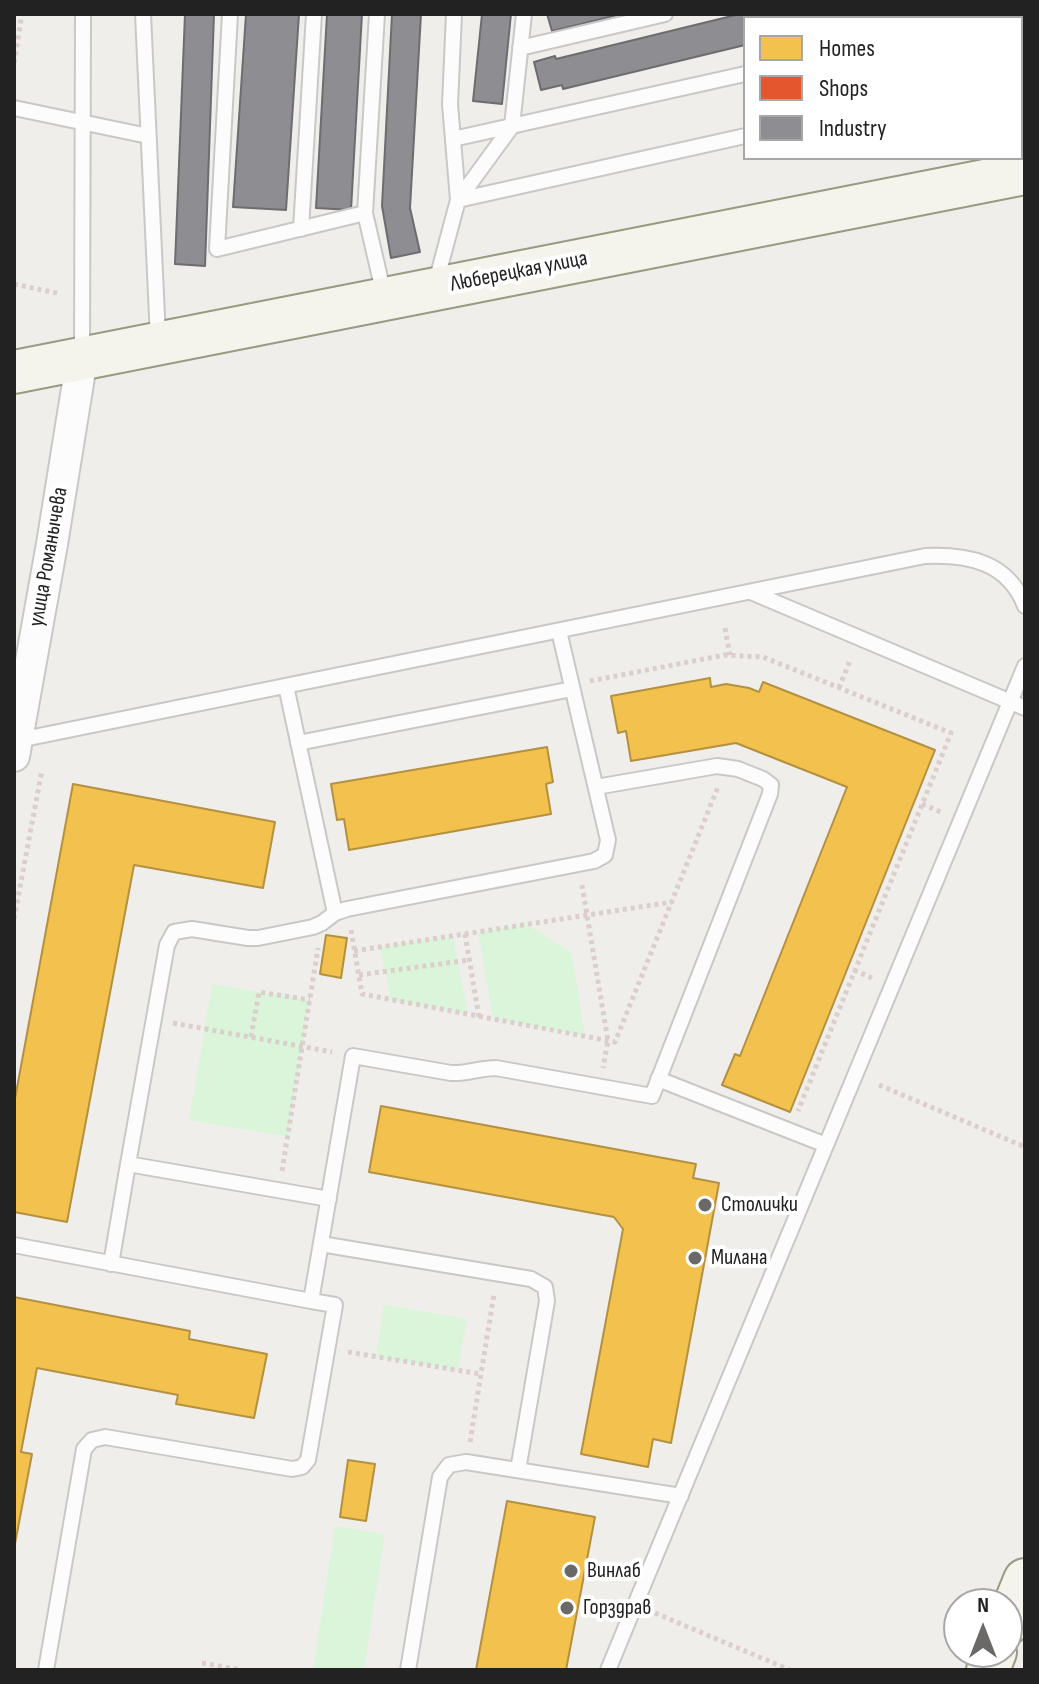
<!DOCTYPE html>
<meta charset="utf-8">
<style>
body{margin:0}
#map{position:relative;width:1039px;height:1684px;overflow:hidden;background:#f0eeeb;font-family:"Sofia Sans Condensed",sans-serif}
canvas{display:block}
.frame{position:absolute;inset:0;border:16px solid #222;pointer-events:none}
.legend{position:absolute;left:743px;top:16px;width:280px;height:144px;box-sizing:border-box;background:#fff;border:2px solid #a7a7a7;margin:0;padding:10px 14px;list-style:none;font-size:24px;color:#222}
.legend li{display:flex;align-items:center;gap:16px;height:40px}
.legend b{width:40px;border:2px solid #a7a7a7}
.north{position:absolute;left:943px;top:1588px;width:80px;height:80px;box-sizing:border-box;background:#fff;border:2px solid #a7a7a7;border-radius:50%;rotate:0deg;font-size:22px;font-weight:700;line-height:32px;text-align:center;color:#222}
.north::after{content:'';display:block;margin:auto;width:28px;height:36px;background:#6a6968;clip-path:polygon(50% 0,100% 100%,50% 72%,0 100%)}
</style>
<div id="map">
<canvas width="1039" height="1684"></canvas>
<div class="frame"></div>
<ul class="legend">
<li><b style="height:22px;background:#f2c14e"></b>Homes</li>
<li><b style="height:22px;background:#e4572e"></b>Shops</li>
<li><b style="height:22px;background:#8d8d92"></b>Industry</li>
</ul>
<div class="north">N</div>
</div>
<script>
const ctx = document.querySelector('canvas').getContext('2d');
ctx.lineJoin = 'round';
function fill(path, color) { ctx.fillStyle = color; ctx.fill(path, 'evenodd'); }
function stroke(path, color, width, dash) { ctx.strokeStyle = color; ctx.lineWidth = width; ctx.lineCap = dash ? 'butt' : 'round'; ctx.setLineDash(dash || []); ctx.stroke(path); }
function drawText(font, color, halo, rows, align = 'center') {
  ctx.font = font + ' "Sofia Sans Condensed",sans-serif'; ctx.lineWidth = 8; ctx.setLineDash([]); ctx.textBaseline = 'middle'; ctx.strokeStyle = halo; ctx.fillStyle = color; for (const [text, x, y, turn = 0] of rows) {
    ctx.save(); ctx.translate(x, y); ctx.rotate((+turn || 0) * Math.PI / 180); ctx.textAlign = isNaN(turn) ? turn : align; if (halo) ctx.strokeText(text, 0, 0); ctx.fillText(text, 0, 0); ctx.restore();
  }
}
fill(new Path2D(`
 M526,924l46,29 13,83 -92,-17 -15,-87z
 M453,936l15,78 -77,-14 -11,-53z
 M212,984l98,16 -22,137 -99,-17z
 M384,1305l83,14 -9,51 -82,-13z
 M335,1526l50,8 -21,136 -51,-1z`), '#daf5da');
const homes = new Path2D(`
 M710,678l1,9 15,-3 23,4 10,4 4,-10 172,68 -145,362 -68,-27 13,-31 5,2 107,-269 -111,-44 -105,18 -5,-30 -8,2 -7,-37z
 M547,747l6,35 -7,2 5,30 -202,36 -5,-31 -7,1 -6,-36z
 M73,784l202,38 -12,66 -129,-23 -67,357 -53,-10v-108z
 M326,935l21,3 -6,40 -21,-4z
 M381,1106l315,58 -3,14 26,5 -48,260 -18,-4 -5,28 -67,-13 42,-225 -9,-12 -245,-45z
 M14,1297l176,34 -1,8 78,15 -13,64 -78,-14 2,-9 -141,-27 -16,84 11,2 -18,95z
 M348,1460l27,4 -9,57 -26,-4z
 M507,1501l88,16 -29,153h-90z`);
fill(homes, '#f2c14e');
stroke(homes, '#b49141', 2);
const shops = new Path2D(`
 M1021,32h4v40h-4z`);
fill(shops, '#e4572e');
stroke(shops, '#aa472a', 2);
const industry = new Path2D(`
 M185,14h29l-9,252 -30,-2z
 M246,14h53l-13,196 -53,-3z
 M327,14h35l-11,196 -35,-2z
 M392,14h29l-11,194 10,44 -29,6 -9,-52z
 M482,14h29l-9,90 -29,-3z
 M547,14h75l-70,17z
 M740,14h132l-16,4h-111v27l-182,44 -1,-4 -21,5 -7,-28 21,-6 1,3z`);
fill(industry, '#8d8d92');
stroke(industry, '#6d6d70', 2);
const lane = new Path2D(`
 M143,14l15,324
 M230,14l-13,235 148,-36
 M377,14l-12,199 19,82
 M937,14l1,4
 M520,48l145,-34
 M14,108l134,28
 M453,139l292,-65
 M458,200l287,-64
 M458,200l54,-74 12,-112
 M301,229l13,-215
 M436,282l22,-82 -8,-96 4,-90
 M82,354l1,-340
 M751,592l274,116
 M286,686l49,227
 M14,741l911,-185c43,-2 83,6 100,50
 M298,743l274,-54
 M658,1079l168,66
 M128,1164l39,-219 7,-13 18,-3 56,9h10l55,-11 9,-4 13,-10 12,-4 247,-48 11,-6 3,-15 -49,-209
 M321,1244l210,35 14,8 2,14 -29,169
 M14,1245l297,56 42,-245 98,17c15,1 29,-5 45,-5l156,28 118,-302 1,-9 -8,-6 -25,-10 -21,-3 -121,21
 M111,1264l17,-100 201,35
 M46,1670l38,-221 8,-9 13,-3 187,32 10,-2 6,-7 27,-155 -24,-4
 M408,1670l32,-193 9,-12 17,-3 215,34
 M608,1670l417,-1004`);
const street = new Path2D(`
 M14,756l38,-212 30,-186`);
const secondary = new Path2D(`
 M14,372l1011,-199
 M1007,1624l18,-44
 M988,1670l7,-18`);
stroke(lane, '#c9c8c7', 18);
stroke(street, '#c9c8c7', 34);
stroke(secondary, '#999a82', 46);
stroke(new Path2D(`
 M1007,14l1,4
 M14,63l8,-49
 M1021,84l4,20
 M1021,133l4,-1
 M14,284l47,10
 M725,628l5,27
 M590,681l135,-26 38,2 188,76 -153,378
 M839,688l12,-30
 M922,804l21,9
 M582,885l26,156 -5,27
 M14,919l28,-149
 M351,930l11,64 253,48 103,-255
 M465,934l14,83
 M354,951l318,-49
 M854,970l18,8
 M359,975l110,-15
 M173,1023l159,29
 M251,1037l8,-45 51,8
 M879,1085l146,62
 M282,1171l36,-223
 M348,1352l133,22
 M470,1442l24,-148
 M655,1613l135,57
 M202,1663l40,7`), '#dccecd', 5, [4, 4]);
stroke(lane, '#fdfcfc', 14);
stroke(street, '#fdfcfc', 30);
stroke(secondary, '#f4f4ed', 42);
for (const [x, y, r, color] of [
 [705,1205,8,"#6a6968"],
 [695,1258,8,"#6a6968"],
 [571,1571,8,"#6a6968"],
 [567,1608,8,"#6a6968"]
]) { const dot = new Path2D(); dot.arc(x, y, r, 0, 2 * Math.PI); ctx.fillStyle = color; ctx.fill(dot); stroke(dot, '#fff', 3); }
drawText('22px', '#222', '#fff', [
 ["Люберецкая улица",519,272,-11],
 ["улица Романычева",49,557,-80]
]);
drawText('22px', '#222', '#fff', [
 ["Столички",721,1205],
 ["Милана",711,1258],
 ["Винлаб",587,1571],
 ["Горздрав",583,1608]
], 'left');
</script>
